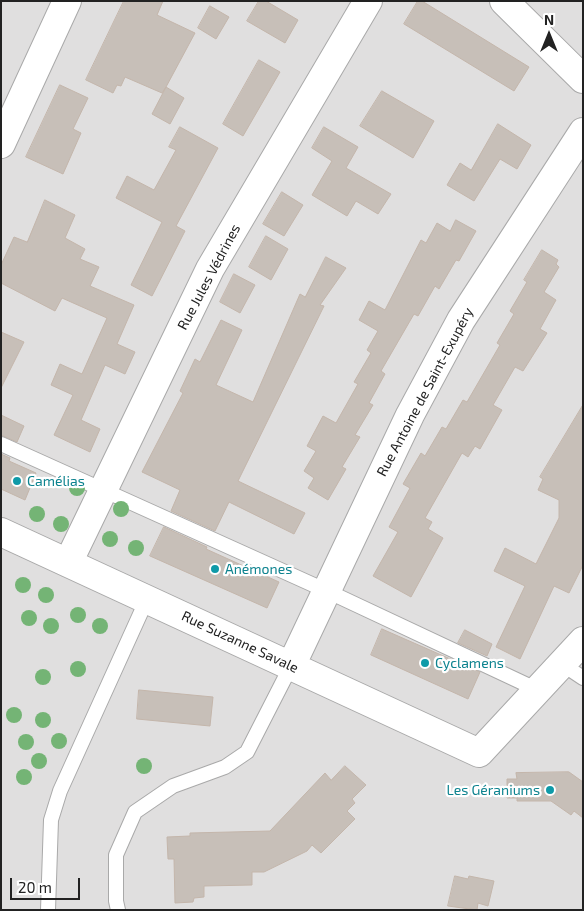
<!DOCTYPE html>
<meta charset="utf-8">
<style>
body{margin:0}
#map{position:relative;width:584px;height:911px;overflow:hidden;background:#f2efe9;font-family:"Exo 2",sans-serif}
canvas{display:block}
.frame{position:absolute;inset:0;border:2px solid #222;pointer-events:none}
.north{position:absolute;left:524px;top:10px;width:50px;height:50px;-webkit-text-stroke:4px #fff;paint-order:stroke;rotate:0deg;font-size:14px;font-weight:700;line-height:20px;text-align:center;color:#222}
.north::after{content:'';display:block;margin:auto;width:18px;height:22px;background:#222;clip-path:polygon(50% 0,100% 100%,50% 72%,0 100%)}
.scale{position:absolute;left:10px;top:878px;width:70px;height:22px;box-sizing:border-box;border:2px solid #222;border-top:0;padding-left:6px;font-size:15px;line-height:18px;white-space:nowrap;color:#222;-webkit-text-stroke:4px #fff;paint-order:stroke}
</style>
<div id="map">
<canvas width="584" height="911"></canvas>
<div class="frame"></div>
<div class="north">N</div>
<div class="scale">20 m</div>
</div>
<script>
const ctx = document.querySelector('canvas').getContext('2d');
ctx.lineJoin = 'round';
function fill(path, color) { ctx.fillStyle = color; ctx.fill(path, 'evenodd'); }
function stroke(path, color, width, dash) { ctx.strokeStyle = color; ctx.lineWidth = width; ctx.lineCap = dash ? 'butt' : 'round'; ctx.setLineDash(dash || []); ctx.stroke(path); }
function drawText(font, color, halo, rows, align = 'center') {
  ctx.font = font + ' "Exo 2",sans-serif'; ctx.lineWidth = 4.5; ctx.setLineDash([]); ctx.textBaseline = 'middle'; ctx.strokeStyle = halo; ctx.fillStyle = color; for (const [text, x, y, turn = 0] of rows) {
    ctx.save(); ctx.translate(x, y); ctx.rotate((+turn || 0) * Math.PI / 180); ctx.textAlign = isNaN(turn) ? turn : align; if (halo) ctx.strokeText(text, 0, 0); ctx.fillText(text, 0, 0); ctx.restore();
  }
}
fill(new Path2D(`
 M1,1h582v909h-582z`), '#e0dfdf');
const building = new Path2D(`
 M124,1h39l-6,14 38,18 -29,54 18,11 -14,26 -18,-10 14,-27 -4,6 -37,-16 -4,9 -4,-1 -4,8 -27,-13z
 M259,1h7l32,19 -13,23 -38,-22z
 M418,1h4l107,66 -15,24 -110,-67z
 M210,6l19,11 -13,22 -18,-11z
 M259,60l21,12 -37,64 -20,-12z
 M60,85l28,13 -15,31 8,4 -18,41 -37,-17z
 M382,91l52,30 -21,37 -53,-32z
 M498,124l33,21 -14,24 -17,-10 -26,42 -27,-16 13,-22 11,7z
 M180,127l38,21 -42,78 9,5 -33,65 -21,-11 31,-63 -46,-24 11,-22 27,14 22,-40 -7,-3z
 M324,127l34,20 -12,21 45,26 -13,20 -22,-13 -9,15 -35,-21 20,-34 -20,-13z
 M282,192l21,13 -19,31 -21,-12z
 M45,200l30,15 -10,23 20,11 -5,10 19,8 -9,19 44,19 -17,39 18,8 -10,22 -20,-9 -24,55 19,9 -10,23 -36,-17 19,-40 -22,-10 9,-21 22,10 25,-56 -45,-20 -7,13 -54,-28v-18l13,-28 13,5z
 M456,220l20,11 -17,30 -3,-1 -17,29 -4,-3 -17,30 -4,-2 -33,57 4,3 -16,29 4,2 -18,30 5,2 -18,30 4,2 -18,31 -20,-12 6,-10 -10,-7 12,-20 -9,-5 16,-30 13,7 22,-39 -4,-2 17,-29 -4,-3 11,-19 -19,-11 10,-19 16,9 36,-70 5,3 11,-20 13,8z
 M266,236l22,13 -17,31 -22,-13z
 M542,250l16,10 -2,4 3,3 -15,25 12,8 -16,29 7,4 -24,38 -8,-4 -22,38 9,5 -22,39 -5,-3 -7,11 -6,-4 -37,65 7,4 -4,7 15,9 -32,59 -38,-21 25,-44 -9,-5 21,-39 -7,-4 18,-31 4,3 17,-29 4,2 17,-29 4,2 33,-57 -3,-2 17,-29 -4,-3 17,-29 -3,-2z
 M326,257l20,11 -26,37 4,1 -86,175 67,32 -11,21 -65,-32 -14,29 -44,-20 9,-21 -38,-18 41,-79 -3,-2 15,-32 5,3 21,-42 21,10 -26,55 37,17 47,-108 5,3z
 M234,274l21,11 -15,28 -20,-11z
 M1,332l23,10 -23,46z
 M583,405v160l-14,28 -15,-7 -34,73 -24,-12 29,-61 -31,-15 11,-23 31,16 23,-46v-18l-21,-10 5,-11 -3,-2z
 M1,415l23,11 -7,16 -16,-7z
 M1,454l9,4 -1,3 27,12 -11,27 -24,-11z
 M164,527l43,20 -1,2 73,33 -12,26 -117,-52z
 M382,629l98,43 -12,27 -97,-44z
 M465,630l27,14 -5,12 -29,-13z
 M139,690l74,7 -3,29 -73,-7z
 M345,766l21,19 -14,14 3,4 -8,8 8,8 -34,34 -9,-8 -5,6 -43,21h-12v13l-48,1v11l-10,1 -1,4 -18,1 -1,-44h-6l-1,-22 23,-1v-3l80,-2 55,-58 6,7z
 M569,772l14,10v36l-9,-7 -3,4 -20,-14h-34v-3h-10v-19h10l-1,-6z
 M455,876l13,3 1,-3 25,5 -6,25 -10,-3 -1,7 -29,-4z`);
fill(building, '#c7bfb8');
stroke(building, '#c4b6ab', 1);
const service = new Path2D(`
 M1,444l326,147 211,99
 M562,664l21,14
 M48,910l3,-90 9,-29 87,-192
 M118,910l-2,-9v-46l19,-43 38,-26 52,-19 22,-15 44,-86`);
const minor = new Path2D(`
 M504,1l79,78
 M1,144l66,-143
 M1,532l478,221 104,-112
 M68,563l142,-294 158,-268
 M291,666l119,-251 51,-95 122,-188`);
stroke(service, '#a9a9a9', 16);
stroke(minor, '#a9a9a9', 30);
stroke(service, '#fff', 14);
stroke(minor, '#fff', 28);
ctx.fillStyle = '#74b475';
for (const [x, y] of [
 [77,488],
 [121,509],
 [37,514],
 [61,524],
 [110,539],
 [136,548],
 [23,585],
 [46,595],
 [78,615],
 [29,618],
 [51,626],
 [100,626],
 [78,669],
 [43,677],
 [14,715],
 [43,720],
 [59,741],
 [26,742],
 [39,761],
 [144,766],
 [24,777]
]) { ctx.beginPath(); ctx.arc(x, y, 8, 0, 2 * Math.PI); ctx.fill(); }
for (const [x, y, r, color] of [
 [17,481,5,"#0f9aa8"],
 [215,569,5,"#0f9aa8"],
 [425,663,5,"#0f9aa8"],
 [550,790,5,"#0f9aa8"]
]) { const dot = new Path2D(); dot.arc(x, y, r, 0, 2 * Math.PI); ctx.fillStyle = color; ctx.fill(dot); stroke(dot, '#fff', 2); }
drawText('14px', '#222', '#fff', [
 ["Rue Jules Védrines",209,277,-62],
 ["Rue Antoine de Saint-Exupéry",425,392,-62],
 ["Rue Suzanne Savale",240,642,25]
]);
drawText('14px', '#0d838f', '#fff', [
 ["Camélias",27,481],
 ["Anémones",225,569],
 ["Cyclamens",435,663],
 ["Les Géraniums",540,790,"right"]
], 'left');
</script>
